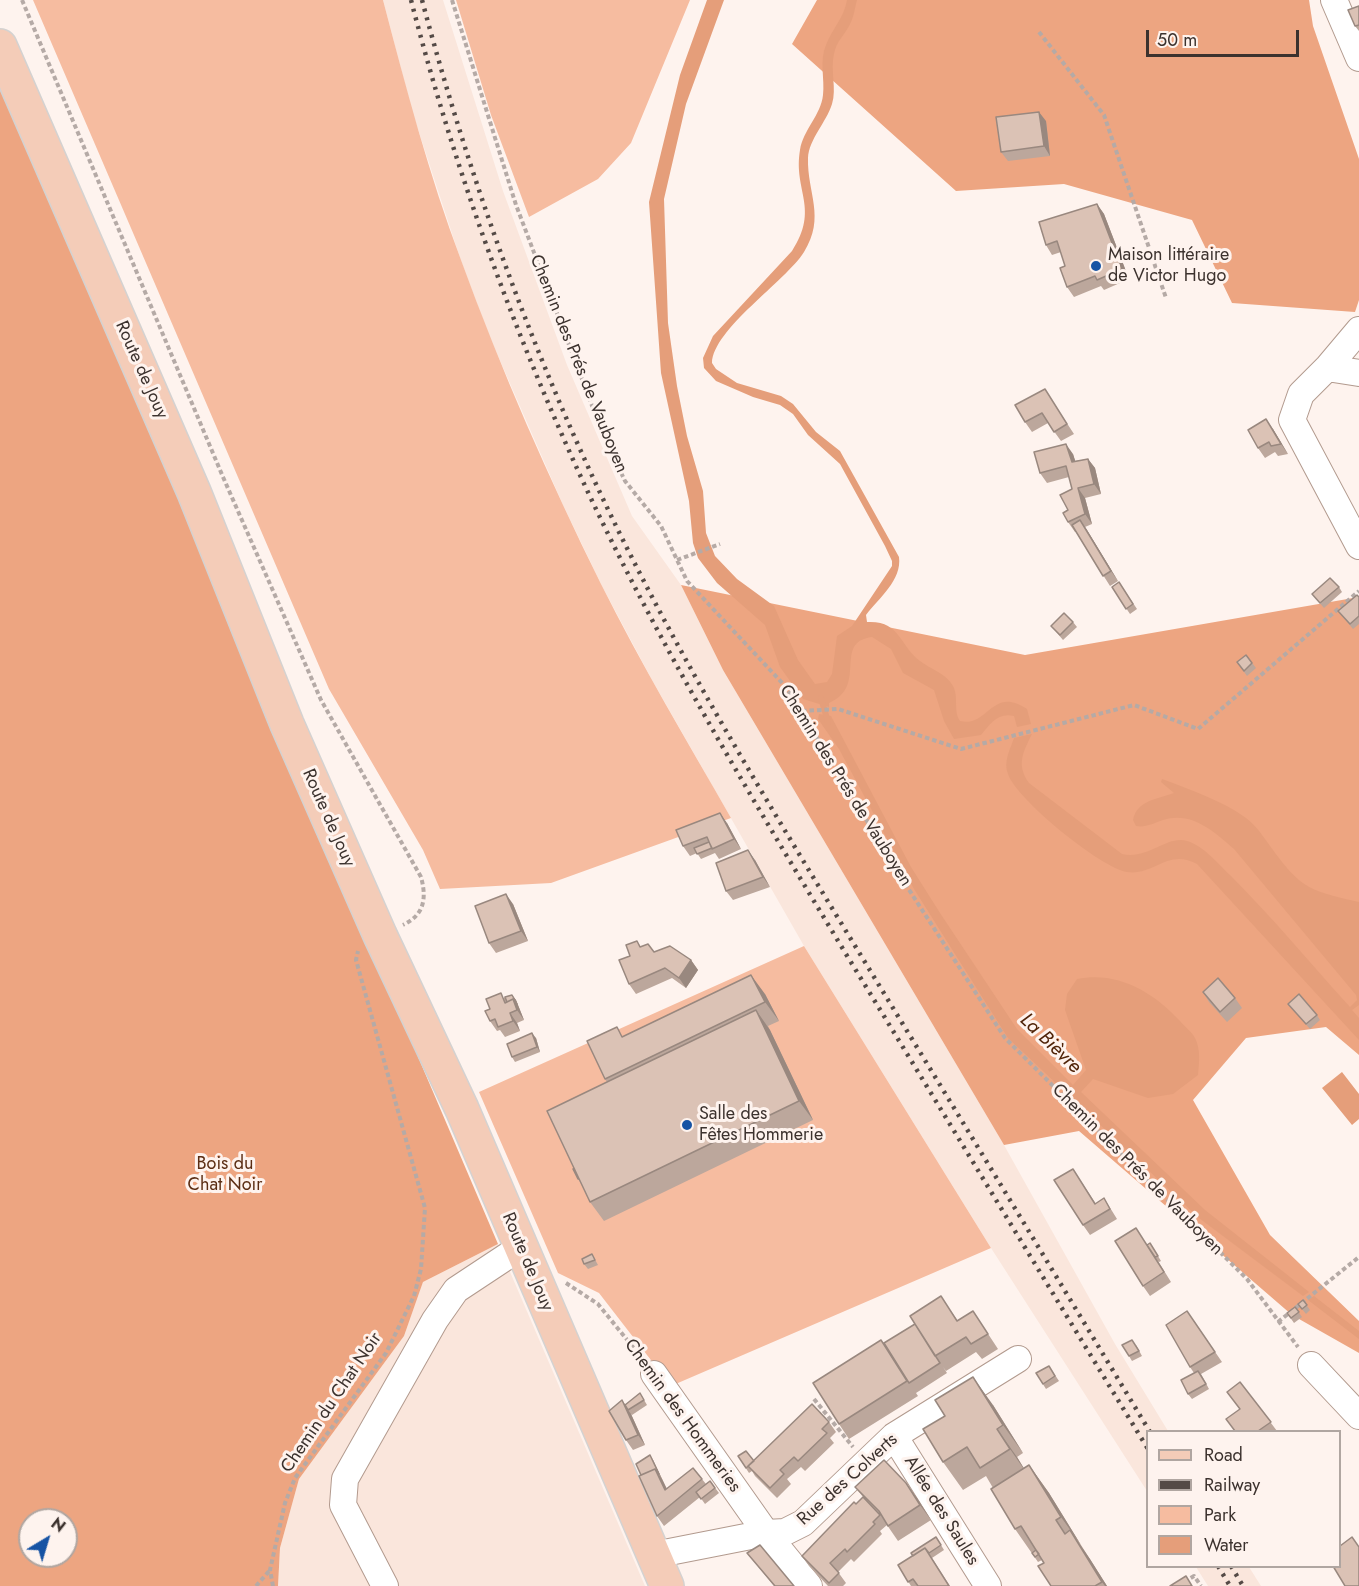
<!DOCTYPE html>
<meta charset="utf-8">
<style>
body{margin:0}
#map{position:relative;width:1359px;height:1586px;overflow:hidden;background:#fef3ee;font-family:Jost,sans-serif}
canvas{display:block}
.legend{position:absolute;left:1146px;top:1430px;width:195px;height:138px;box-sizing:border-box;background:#fef3ee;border:2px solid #b0a6a1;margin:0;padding:8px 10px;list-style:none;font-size:18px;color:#3c322e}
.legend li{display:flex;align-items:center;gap:12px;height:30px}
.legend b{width:30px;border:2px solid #b0a6a1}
.north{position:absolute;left:18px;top:1508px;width:60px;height:60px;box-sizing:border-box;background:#fef3ee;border:2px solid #b0a6a1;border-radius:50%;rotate:38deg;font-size:16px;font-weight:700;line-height:24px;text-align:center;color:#3c322e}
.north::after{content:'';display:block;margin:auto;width:21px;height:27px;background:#1653a4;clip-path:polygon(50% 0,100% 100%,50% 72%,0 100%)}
.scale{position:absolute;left:1146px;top:30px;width:153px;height:27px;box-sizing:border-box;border:3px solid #3c322e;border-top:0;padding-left:8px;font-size:18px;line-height:21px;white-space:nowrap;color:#3c322e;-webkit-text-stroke:4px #fef3ee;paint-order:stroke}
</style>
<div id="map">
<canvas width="1359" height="1586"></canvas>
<ul class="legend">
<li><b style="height:8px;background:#f4ccb8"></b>Road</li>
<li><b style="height:8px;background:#544a46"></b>Railway</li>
<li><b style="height:16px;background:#f6bca0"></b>Park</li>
<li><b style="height:16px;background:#e59e7a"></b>Water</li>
</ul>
<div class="north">N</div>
<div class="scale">50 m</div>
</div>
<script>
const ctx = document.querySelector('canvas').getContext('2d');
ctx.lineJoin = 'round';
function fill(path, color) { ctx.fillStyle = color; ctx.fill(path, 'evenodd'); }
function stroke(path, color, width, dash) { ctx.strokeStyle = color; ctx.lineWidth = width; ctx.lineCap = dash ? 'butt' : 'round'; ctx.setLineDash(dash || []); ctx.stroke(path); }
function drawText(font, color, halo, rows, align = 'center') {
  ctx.font = font + ' Jost,sans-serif'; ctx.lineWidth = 6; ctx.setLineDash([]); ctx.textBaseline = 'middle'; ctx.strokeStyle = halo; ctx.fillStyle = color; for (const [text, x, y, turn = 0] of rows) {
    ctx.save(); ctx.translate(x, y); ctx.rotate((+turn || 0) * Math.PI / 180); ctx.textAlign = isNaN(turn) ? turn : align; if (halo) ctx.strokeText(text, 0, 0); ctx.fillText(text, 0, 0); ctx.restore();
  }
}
fill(new Path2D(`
 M383,0h60l60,191 64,174 65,151 49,69 42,85 281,475 111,199 53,87 -20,1 -1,59 -156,-243 -187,-302 -152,-266 -50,-94 -39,-81 -75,-172 -28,-75 -48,-147z
 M498,1244l147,342h-367l2,-38 19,-69 105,-143 19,-54z
 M1196,1567h53l12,19h-53z`), '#fae6dc');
fill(new Path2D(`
 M33,0h350c23,88 46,175 78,260 40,110 88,219 140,324 40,80 86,157 130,234l-180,65 -111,6 -17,-39 -94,-161z
 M456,0h234l-59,143 -33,36 -69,38 -38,-102z
 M804,946l187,302 -320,138 -72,-93 -41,-20 -79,-181z`), '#f6bca0');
fill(new Path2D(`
 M817,0h492l4,26 46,133v141l-4,12 -123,-9 -40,-83 -128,-36 -108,7 -164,-147z
 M0,78l498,1166 -75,38 -19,54 -105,143 -19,69 -2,38h-278zM30,1520h36v36h-36z
 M681,585l344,70 334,-58v458l-33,-28 -80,11 -53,62 77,135 89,86v32l-67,-38 -213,-184 -75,14 -281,-475z`), '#eda581');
fill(new Path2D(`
 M707,0h17l-38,104 -22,95 4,124 9,63 10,50 16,55 3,42 9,23 22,23 37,27 24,54 17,24 12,-2 5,-8 5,-38 15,-10 40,-60v-5l-7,-15 -45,-82 -32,-29 -15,-21 -13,-9 -27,-8 -37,-16 -12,-13 -1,-10 10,-22 79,-85c28,-43 1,-60 8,-101 3,-20 21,-35 23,-55 2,-16 -4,-34 3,-50 6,-16 18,-27 21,-45h10c-2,7 -3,16 -6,22 -5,12 -15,19 -17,32 -4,16 3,35 -2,50 -6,19 -23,35 -24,54 -1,35 18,59 -4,94 -18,29 -91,77 -92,111l4,6 21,14 44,13 12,8 23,28 24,19 59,106c3,23 -20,41 -33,58l1,7c33,-2 33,24 53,39 10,8 26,12 33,25 6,11 0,25 7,35 28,7 32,-36 67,-12l4,15 -14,3 -3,-11c-16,-4 -24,8 -33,19l-27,4 -10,-18 -10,-31 -31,-17 -12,-24 -19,-12c-40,5 -3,49 -43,66v4l-26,-8 -23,-32 -15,-42 -48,-42 -19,-25 -5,-15 -4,-42 -28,-128 -12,-171 31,-127z
 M819,714l12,2 80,151 29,46 77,116 56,56 13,-15 -21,-60 2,-16 10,-15c41,-8 76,13 103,42 4,5 12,11 15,17 6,12 4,25 3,37l-25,19 -25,4 -55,-19 -12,13 124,118 104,82 -6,4 -104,-78 -191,-180 -94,-149 -75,-140 -21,-30z
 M1032,734c-9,18 -16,31 -3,49l93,71c26,6 45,-19 65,-13 17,5 30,22 43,34 42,42 80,88 120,132l7,-7 -1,-5 -122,-146c-21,-18 -42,-38 -71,-29 -9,3 -18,8 -27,6l-3,-6c4,-20 25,-21 41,-27l-13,-11 1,-3c29,11 59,21 84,39 11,8 18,20 27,32 29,40 39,41 86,52v103l-7,5 7,8v22l-162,-176c-29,-16 -43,12 -70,8 -26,-4 -111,-73 -119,-98 -5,-12 2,-24 6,-36z
 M1342,1072l17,22v25l-7,6 -30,-37z
 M1314,1296l45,35v8l-51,-39z`), '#e59e7a');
stroke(new Path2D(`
 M821,698l7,24`), '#e59e7a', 6);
const minor = new Path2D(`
 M1334,0l25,58
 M1359,330l-32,38 -26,26 -9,26 67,126
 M1327,368l32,5
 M1311,1365l48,51
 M654,1374l112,159 43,53
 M894,1436l94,150
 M654,1555l112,-22 19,-1 18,-9 91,-87 124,-77
 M385,1586l-42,-81 2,-26 90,-159 21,-30 65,-43`);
const major = new Path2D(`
 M0,46l194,446 93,232 93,211 82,174 205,477`);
stroke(minor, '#b29a8e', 28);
stroke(major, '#d4d2d1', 36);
stroke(new Path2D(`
 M22,0l201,477 98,223 100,177c6,22 3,38 -18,48
 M452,0l64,205 86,227 23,49 36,45 26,55 99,106 118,195 101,156 242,241 51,68
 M1039,32l65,83 62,183
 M677,560l43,-16
 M802,711l36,-2 123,40 173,-44 64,24 161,-138
 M566,1283l32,21 43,53
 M1278,1322l81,-65
 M814,1399l39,48
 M256,1586l14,-16
 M273,1586l-3,-16 15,-67 10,-25 91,-125 28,-57 7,-27 4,-61 -69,-248 2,-9
 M1178,1586l16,-10 7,10`), '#b5aaa6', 4, [4.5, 3]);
stroke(minor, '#fff', 26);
stroke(major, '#f4ccb8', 33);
stroke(new Path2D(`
 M411,0c41,159 96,314 164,464 78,172 176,333 274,495 100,163 199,327 299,490
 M422,0c51,192 121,383 211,560 76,150 165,292 252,435 89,145 177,291 265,437
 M1218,1566l12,20
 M1231,1566l12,20`), '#544a46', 4.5, [3, 6]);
fill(new Path2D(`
 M1359,6v25l-4,-5z
 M1046,121l4,35 -42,5 -7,-9z
 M1097,204l7,10 25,65 -25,11 -3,-4 -27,11 -7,-10 -2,-21 -4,-14 -9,3 -6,-10z
 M1051,399l23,35 -13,7 -13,-18 -16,9 -7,-10z
 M1273,429l15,25 -10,2 -3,-4 -10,6 -7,-10z
 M1073,454l2,7 13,-2 7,9 6,26 -16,4 7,26 -7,3 33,54 -8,5 -34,-54h-1l-7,-10v-12l4,-21 -3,-12 -22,6 -7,-10z
 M1119,582l18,27 -7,5 -18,-27z
 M1339,587l3,5 -18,16 -12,-14z
 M1359,597v27l-6,5 -15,-18z
 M1073,622l4,5 -14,13 -12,-14z
 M1246,655l10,13 -9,8 -10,-14z
 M727,823l14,26 -22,10 -4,-6 -14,6 -4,-6 -7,3 -7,-10z
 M755,860l15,27 -37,13 -7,-9z
 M513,904l15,37 -32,12 -7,-10z
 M637,941l4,6 13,5 37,8 7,10 -12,18 -14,-10 -36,16 -7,-10 1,-28z
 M1203,992l32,6 7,10 -15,14 -18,-20z
 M765,994l14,27 -11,5 45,94 -209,101 -14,-19 -8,-18 -4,-5 -4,-11 33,-86 -2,-3 19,-43z
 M512,995l4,5 8,20 -7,3 3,8 -15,6 -5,-7 -3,1 -7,-10v-12l15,-12z
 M1288,1004l29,11 3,5 -10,9z
 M536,1038l4,14 -25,10 -3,-5z
 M1073,1169l23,35 8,-6 13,21 -27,16 -7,-10z
 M1147,1244l6,4 8,13 -2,1 -1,-1 13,21 -21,14 -7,-10z
 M592,1254l6,11 -10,4 -4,-5z
 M1303,1300l7,10 -4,4 -8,-10z
 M1295,1307l7,10 -8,6 -7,-10z
 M951,1311l7,10 15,-10 25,38 -16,10 -6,-7 -30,19 -3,-4 4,6 -31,20 2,3 -69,43 -10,-15 45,-81z
 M1187,1311l35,51 -21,12 8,15 -17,10 -4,-5 6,-21 -4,-6z
 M1136,1345l6,11 -10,5 -3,-5z
 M1049,1366l10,15 -13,8 -10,-16z
 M1240,1382l37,49h-42l4,-22z
 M640,1393l7,12 -15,10 -1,-1 14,31 -12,5 -7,-10 -4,-40 3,5z
 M993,1405l30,48 -6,4 7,12 5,-4 20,28 32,52 26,41h-56l-7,-23 -2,-3 -4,2 -23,-33 -22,-41 -7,-12 -23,14 -20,-28z
 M829,1422l7,10 -6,6 4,5 -29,28 -4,-4 -14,12 4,5 -14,14 -22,-22 -3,-5 -3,2 -11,-17 16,5z
 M650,1455l3,5 14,29 26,-21 13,16 4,-3 9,12 -14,11 -5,-7 -36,29 -7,-10 -16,-41z
 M855,1487l62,11 14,22 -33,21 -11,-16 -7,6 2,3 -28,28 -3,-3 -13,13 8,11 -3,3h-15l-19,-20 -7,-10 61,-59z
 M936,1537l8,13 -12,8 18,28h-39l-13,-21 15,-9z
 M747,1553l47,33h-20z`), '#bca79c');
fill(new Path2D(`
 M1039,112l7,9 4,35 -6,-10z
 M1097,204l7,10 25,65 -7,-10z
 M1266,419l7,10 15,25 -7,-10z
 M1066,444l7,10 6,18 -7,-10z
 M1088,459l7,9 6,26 -7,-10z
 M1078,488l7,10 7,26 -7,-10z
 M1080,520l7,10 31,51 -7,-10z
 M720,813l7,10 14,26 -7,-10z
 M748,850l7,10 15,27 -7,-10z
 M506,894l7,10 15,37 -7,-10z
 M691,960l7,10 -12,18 -7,-10z
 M751,975l14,19 14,27 -14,-19z
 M512,995l4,5 8,20 -7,-10 -4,-11z
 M756,1010l14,20 43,90 -14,-19z
 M510,1013l7,10 3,8 -7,-10z
 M532,1033l4,5 4,14 -3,-5z
 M973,1377l20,28 30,48 -20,-28z
 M622,1400l7,10h-1l3,4 14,31 -7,-10z
 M997,1429l20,28 13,21 -20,-29z
 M650,1455l3,5 9,19 -3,-5z
 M1029,1465l20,28 32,52 -20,-28z
 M655,1469l7,10 10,21 -7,-10z
 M906,1483l11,15 14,22 -11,-15z
 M1070,1530l20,29 17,27h-2l-3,-4z`), '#99887f');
const building = new Path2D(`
 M1359,6v19l-4,1 -7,-16z
 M1039,112l5,34 -43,6 -5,-35z
 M1097,204l25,65 -25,11 -2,-4 -28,11 -7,-19 5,-2 -8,-25 -11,4 -7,-23z
 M1045,389l22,35 -13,8 -12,-19 -17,9 -10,-17z
 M1266,419l15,25 -10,2 -2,-4 -11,6 -10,-18z
 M1066,444l6,18 16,-3 6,25 -16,4 7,26 -17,8 -5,-9 5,-3 -8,-15 12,-6 -6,-23 -26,7 -6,-21z
 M1080,520l31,51 -8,5 -31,-51z
 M1330,578l9,9 -19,16 -8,-9z
 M1119,582l14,22 -7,5 -14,-22z
 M1357,595l2,2v19l-9,8 -12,-13z
 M1064,613l9,9 -13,13 -9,-9z
 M1246,655l6,8 -8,8 -7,-9z
 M720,813l14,26 -22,10 -5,-12 -24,9 -7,-16z
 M709,842l3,6 -15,6 -3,-6z
 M748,850l15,27 -37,14 -10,-28z
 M506,894l15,37 -32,12 -14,-37z
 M637,941l3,6 8,-3 6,8 16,-6 21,14 -12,18 -14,-10 -36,16 -10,-24 11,-4 -4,-11z
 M751,975l14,27 -160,77 -18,-38 30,-14 5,10z
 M1218,978l17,20 -15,14 -17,-20z
 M501,993l4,10 8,-4 4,11 -7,3 3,8 -15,6 -3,-8 -5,2 -5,-10 5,-2 -4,-10z
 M1299,994l18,21 -11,9 -18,-20z
 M512,995l5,9 -4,-5 -6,3 -2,-5z
 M756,1010l43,91 -209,101 -43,-91z
 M532,1033l5,14 -25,10 -5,-13z
 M574,1168l5,11h-1l-5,-10z
 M1073,1169l22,35 9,-6 6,11 -27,16 -29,-45z
 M1136,1228l28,44 -21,14 -28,-45z
 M1150,1243l8,13 -3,1 -8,-12z
 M592,1254l3,6 -11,4 -2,-5z
 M941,1296l16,25 16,-10 15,23 -17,10 -5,-7 -31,19 -25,-40z
 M1303,1300l4,5 -5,4 -4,-5z
 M1295,1307l4,5 -8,6 -4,-5z
 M1187,1311l28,41 -25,15 -24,-42z
 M915,1324l25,39 -31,20 -25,-40z
 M881,1340l26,41 -68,43 -26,-41z
 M1132,1340l7,11 -10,5 -7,-11z
 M1049,1366l6,10 -12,8 -7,-11z
 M1198,1371l8,13 -18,10 -7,-14z
 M973,1377l30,48 -6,4 13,20 -30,19 -13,-21 -24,15 -20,-33 22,-13 -10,-16z
 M1240,1382l31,40 -13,9h-23l-9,-12 14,-10 -13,-17z
 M640,1393l4,7 -16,10 -3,-5z
 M622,1400l16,35 -12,5 -17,-29z
 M812,1404l17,18 -7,7 5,4 -29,28 -4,-4 -14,13 4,4 -14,14 -22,-22z
 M746,1451l8,10 -8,7 -8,-12z
 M650,1455l9,19 -4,-5 -14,6 -5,-11z
 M884,1460l22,23 14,22 -32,21 -9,-15 -24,-24z
 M1029,1465l32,52 -5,3 9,14 5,-4 32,52 -7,4h-44l-13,-20 6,-3 -23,-37 -6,3 -24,-40z
 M693,1468l9,11 -45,37 -18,-40 16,-7 10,21z
 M710,1481l5,7 -14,11 -5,-7z
 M863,1497l17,18 -7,7 2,2 -28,28 -2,-3 -15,14 9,10 -10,10 -27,-27 52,-54 2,2z
 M936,1537l5,8 -12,8 -4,-5 -12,8 -2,-3z
 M1352,1537l7,10v39h-14l-12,-20h7v-20z
 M760,1545l34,41h-19l-28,-33z
 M925,1548l24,38h-31l-5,-7 -5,3 -10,-17z
 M1036,1550l3,4 -4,3 -3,-4z
 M1186,1576l6,10h-22z`);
fill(building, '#dbc2b5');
stroke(building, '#99887f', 1.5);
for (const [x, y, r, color] of [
 [1096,266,6,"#1653a4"],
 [687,1125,6,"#1653a4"]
]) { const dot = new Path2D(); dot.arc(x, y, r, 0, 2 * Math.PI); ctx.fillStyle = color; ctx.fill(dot); stroke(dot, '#fef3ee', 2); }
drawText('18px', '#3c322e', '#fef3ee', [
 ["Maison littéraire",1108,256],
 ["de Victor Hugo",1108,277],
 ["Salle des",699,1115],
 ["Fêtes Hommerie",699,1136]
], 'left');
drawText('18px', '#3c322e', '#fef3ee', [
 ["Chemin des Prés de Vauboyen",578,364,68],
 ["Route de Jouy",141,370,66],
 ["Chemin des Prés de Vauboyen",845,786,58],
 ["Route de Jouy",328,818,66],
 ["Chemin des Prés de Vauboyen",1137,1170,45],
 ["Route de Jouy",527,1262,67],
 ["Chemin du Chat Noir",332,1403,-56],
 ["Chemin des Hommeries",682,1416,54],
 ["Rue des Colverts",848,1480,-42],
 ["Allée des Saules",941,1511,58]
]);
drawText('18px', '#5b2d13', '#fef3ee', [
 ["Bois du",225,1165],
 ["Chat Noir",225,1186]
]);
drawText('italic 20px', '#512409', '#fef3ee', [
 ["La Bièvre",1050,1044,44]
]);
</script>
